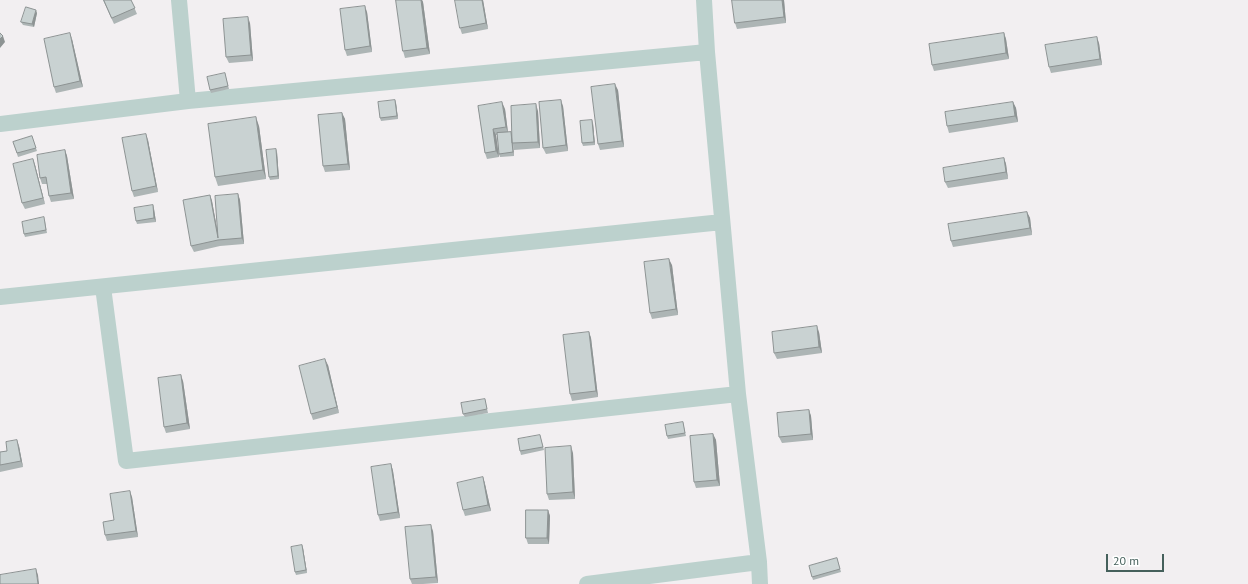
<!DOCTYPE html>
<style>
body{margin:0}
#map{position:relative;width:1248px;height:584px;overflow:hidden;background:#f2eff1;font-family:"PT Sans",sans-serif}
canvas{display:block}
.scale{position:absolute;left:1106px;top:554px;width:58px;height:18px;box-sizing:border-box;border:2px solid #45605b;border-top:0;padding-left:5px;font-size:12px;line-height:14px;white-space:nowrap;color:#45605b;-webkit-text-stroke:3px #fff;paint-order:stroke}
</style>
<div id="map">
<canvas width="1248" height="584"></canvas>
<div class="scale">20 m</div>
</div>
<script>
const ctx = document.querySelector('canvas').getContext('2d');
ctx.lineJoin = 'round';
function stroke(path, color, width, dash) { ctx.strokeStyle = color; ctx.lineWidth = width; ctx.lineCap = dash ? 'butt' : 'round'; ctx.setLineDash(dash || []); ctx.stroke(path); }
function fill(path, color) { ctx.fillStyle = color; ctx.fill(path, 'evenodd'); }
stroke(new Path2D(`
 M179,0l9,101
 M704,0l3,52 31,342 21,168 1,22
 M0,124l188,-23 519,-49
 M103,287l23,174 612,-67
 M0,297l722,-75
 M587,584l172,-22`), '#bcd1cd', 16);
fill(new Path2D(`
 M103,0h28l6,14 -23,10z
 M396,0h26l1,2 7,52 -25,4 -2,-7z
 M483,0l5,29 -26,5 -2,-6z
 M732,0h52l2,23 -49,6 -2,-6z
 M367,12l5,40 -25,4 -2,-6z
 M37,13l-3,14 -11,-2 -2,-3z
 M250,23l3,38 -24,2 -3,-6z
 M1004,33l2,6 3,20 -75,12 -2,-6z
 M72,39l11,48 -27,6 -2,-6z
 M1099,43l3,22 -51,8 -2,-6z
 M225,73l4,16 -18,4 -1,-3z
 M618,90l6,57 -24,3 -2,-6z
 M395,100l1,3 2,16 -17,2 -1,-3z
 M1013,102l3,6 2,14 -69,11 -2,-7z
 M478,106l27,3 3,23h3l1,3 26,-24 2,37 -26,2 -1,-5 1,11 -14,1 -1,-3 -2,-19h-1l3,22 -12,2 -2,-6z
 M563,106l5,45 -22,3 -3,-6z
 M342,113l3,6 5,51 -25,2 -2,-6z
 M593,123l2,22 -12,1 -1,-3z
 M259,126l7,53 -48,7 -3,-9z
 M32,136l5,15 -19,6 -5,-15z
 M148,140l10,52 -24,5 -2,-6z
 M65,150l2,6 7,43 -23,3 -2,-6 -2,-12h-5l-2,-6z
 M277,152l2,27 -9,1 -1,-3z
 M1004,158l2,6 2,15 -60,9 -3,-6z
 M33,159l2,6 10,39 -20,5 -3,-6z
 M238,194l2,6 4,44 -24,2 -26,6 -3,-6 19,-51 2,6 5,27z
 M153,205l1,4 2,13 -19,2 -1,-3z
 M1027,212l3,6 2,17 -79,12 -2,-6z
 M45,221l2,12 -22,4 -1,-3z
 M672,265l6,50 -26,4 -2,-6z
 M589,332l2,6 7,59 -26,4 -2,-7z
 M819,332l3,21 -45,6 -3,-6z
 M328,365l11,48 -26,7 -2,-6z
 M183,381l7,48 -24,4 -2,-6z
 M485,399l3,14 -23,4 -2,-3z
 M809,410l2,6 2,24 -31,3 -3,-6z
 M683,422l3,14 -18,3 -1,-3z
 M713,434l3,6 4,46 -24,2 -2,-6z
 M540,435l4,15 -23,5 -1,-4z
 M19,446l4,21 -23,5v-20l7,-1z
 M573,453l2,46 -26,1 -2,-6z
 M391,464l2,7 7,47 -20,3 -2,-6z
 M483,477l2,7 6,27 -26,5 -2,-6z
 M132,497l6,40 -31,4 -2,-6 9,-15z
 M548,510l2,6 -1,28h-21l-2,-6z
 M433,531l5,52 -15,1h-11l-2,-5z
 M302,545l1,3 4,25 -11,2 -1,-3z
 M837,558l4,14 -28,8 -4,-14z`), '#adb5b5');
fill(new Path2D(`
 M421,0h1l1,2 7,52 -3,-6z
 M482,0h1l5,29 -2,-6z
 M782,0h2l2,23 -2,-6z
 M365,6l2,6 5,40 -2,-6z
 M36,10l1,3 -3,14 -2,-3z
 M248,17l2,6 3,38 -2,-6z
 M70,33l2,6 11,48 -3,-6z
 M1004,33l2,6 3,20 -3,-6z
 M3,36l2,6 -5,6v-9z
 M1097,37l2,6 3,22 -2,-6z
 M615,84l3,6 6,57 -2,-6z
 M395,100l1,3 2,16 -1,-3z
 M561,100l2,6 5,45 -2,-6z
 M502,102l3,7 3,24 -2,-6z
 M1013,102l3,6 2,14 -3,-6z
 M536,104l2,7 2,37 -2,-6z
 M342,113l3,6 5,51 -2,-6z
 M256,117l3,9 7,53 -3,-9z
 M592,120l1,3 2,22 -1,-3z
 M493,129l3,6 3,22 -3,-6z
 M511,132l1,3 2,21 -1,-4z
 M146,134l2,6 10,52 -2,-6z
 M276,149l1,3 2,27 -1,-3z
 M65,150l2,6 7,43 -3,-6z
 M1004,158l2,6 2,15 -2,-7z
 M33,159l2,6 10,39 -2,-6z
 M238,194l2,6 4,44 -2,-6z
 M210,195l2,6 7,39 -1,-2z
 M153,205l1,4 2,13 -2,-4z
 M1027,212l3,6 2,17 -2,-7z
 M669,259l3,6 6,50 -2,-6z
 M817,326l2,6 3,21 -3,-6z
 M589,332l2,6 7,59 -2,-6z
 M325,359l3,6 11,48 -2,-6z
 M181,375l2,6 7,48 -3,-6z
 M809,410l2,6 2,24 -2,-6z
 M713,434l3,6 4,46 -3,-6z
 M17,440l2,6 4,21 -2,-6z
 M571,446l2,7 2,46 -2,-7z
 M391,464l2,7 7,47 -2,-6z
 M483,477l2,7 6,27 -3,-6z
 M130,491l2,6 6,40 -2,-6z
 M548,510l2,6 -1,28 -2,-6z
 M431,525l2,6 5,52 -2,-6z
 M302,545l1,3 4,25 -1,-3z
 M36,569l2,6 1,9h-1z`), '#8d9393');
const building = new Path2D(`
 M104,0h27l4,8 -23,10z
 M396,0h25l6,48 -24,3z
 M455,0h27l4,23 -26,5z
 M732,0h50l2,17 -49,6z
 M365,6l5,40 -25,4 -5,-41z
 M26,7l10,3 -4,14 -11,-2z
 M248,17l3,38 -25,2 -3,-38z
 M0,33l3,3 -3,3z
 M70,33l10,48 -26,6 -10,-48z
 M1004,33l2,20 -74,12 -3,-21z
 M1097,37l3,22 -51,8 -4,-22z
 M225,73l3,13 -18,4 -3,-13z
 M615,84l7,57 -24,3 -7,-57z
 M395,100l2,16 -17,2 -2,-16z
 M561,100l5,45 -23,3 -4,-46z
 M502,102l4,25 -13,2 3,22 -11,2 -7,-47z
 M1013,102l2,14 -68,10 -2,-14z
 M536,104l2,38 -26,1 -1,-37z
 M342,113l6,51 -25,2 -5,-51z
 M256,117l7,53 -48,7 -7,-53z
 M592,120l2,22 -12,1 -2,-22z
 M511,132l2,20 -14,2 -2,-21z
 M146,134l10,52 -24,5 -10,-53z
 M32,136l4,12 -19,5 -4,-11z
 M276,149l2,27 -9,1 -3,-27z
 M65,150l6,43 -22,3 -3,-19 -6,1 -3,-23z
 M1004,158l2,14 -61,10 -2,-14z
 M33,159l10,39 -21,5 -9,-39z
 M238,194l4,44 -24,2 -27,6 -8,-46 27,-5 8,43 -3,-42z
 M153,205l1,13 -18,3 -2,-13z
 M1027,212l3,16 -79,13 -3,-17z
 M44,217l2,13 -22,4 -2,-12z
 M669,259l7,50 -26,4 -6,-51z
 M817,326l2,21 -45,6 -2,-21z
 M589,332l7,59 -26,3 -7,-59z
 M325,359l12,48 -26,7 -12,-48z
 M181,375l6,48 -23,4 -6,-49z
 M485,399l2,10 -24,5 -2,-11z
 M809,410l2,24 -32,3 -2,-24z
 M683,422l2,11 -18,3 -2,-11z
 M713,434l4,46 -23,2 -4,-46z
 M540,435l3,12 -23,4 -2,-12z
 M17,440l4,21 -21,4v-13l7,-1 -1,-9z
 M571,446l2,46 -26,2 -2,-46z
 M391,464l7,48 -20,3 -7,-48z
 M483,477l5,28 -25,5 -6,-27z
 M130,491l6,40 -31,4 -2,-13 11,-2 -4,-26z
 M526,510h22l-1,28h-21z
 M431,525l5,52 -26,2 -5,-52z
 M302,545l4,25 -11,2 -4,-25z
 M837,558l3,11 -28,8 -3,-11z
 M36,569l2,15h-38v-9z`);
fill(building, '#c9d2d2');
stroke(building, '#8d9393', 1);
</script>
